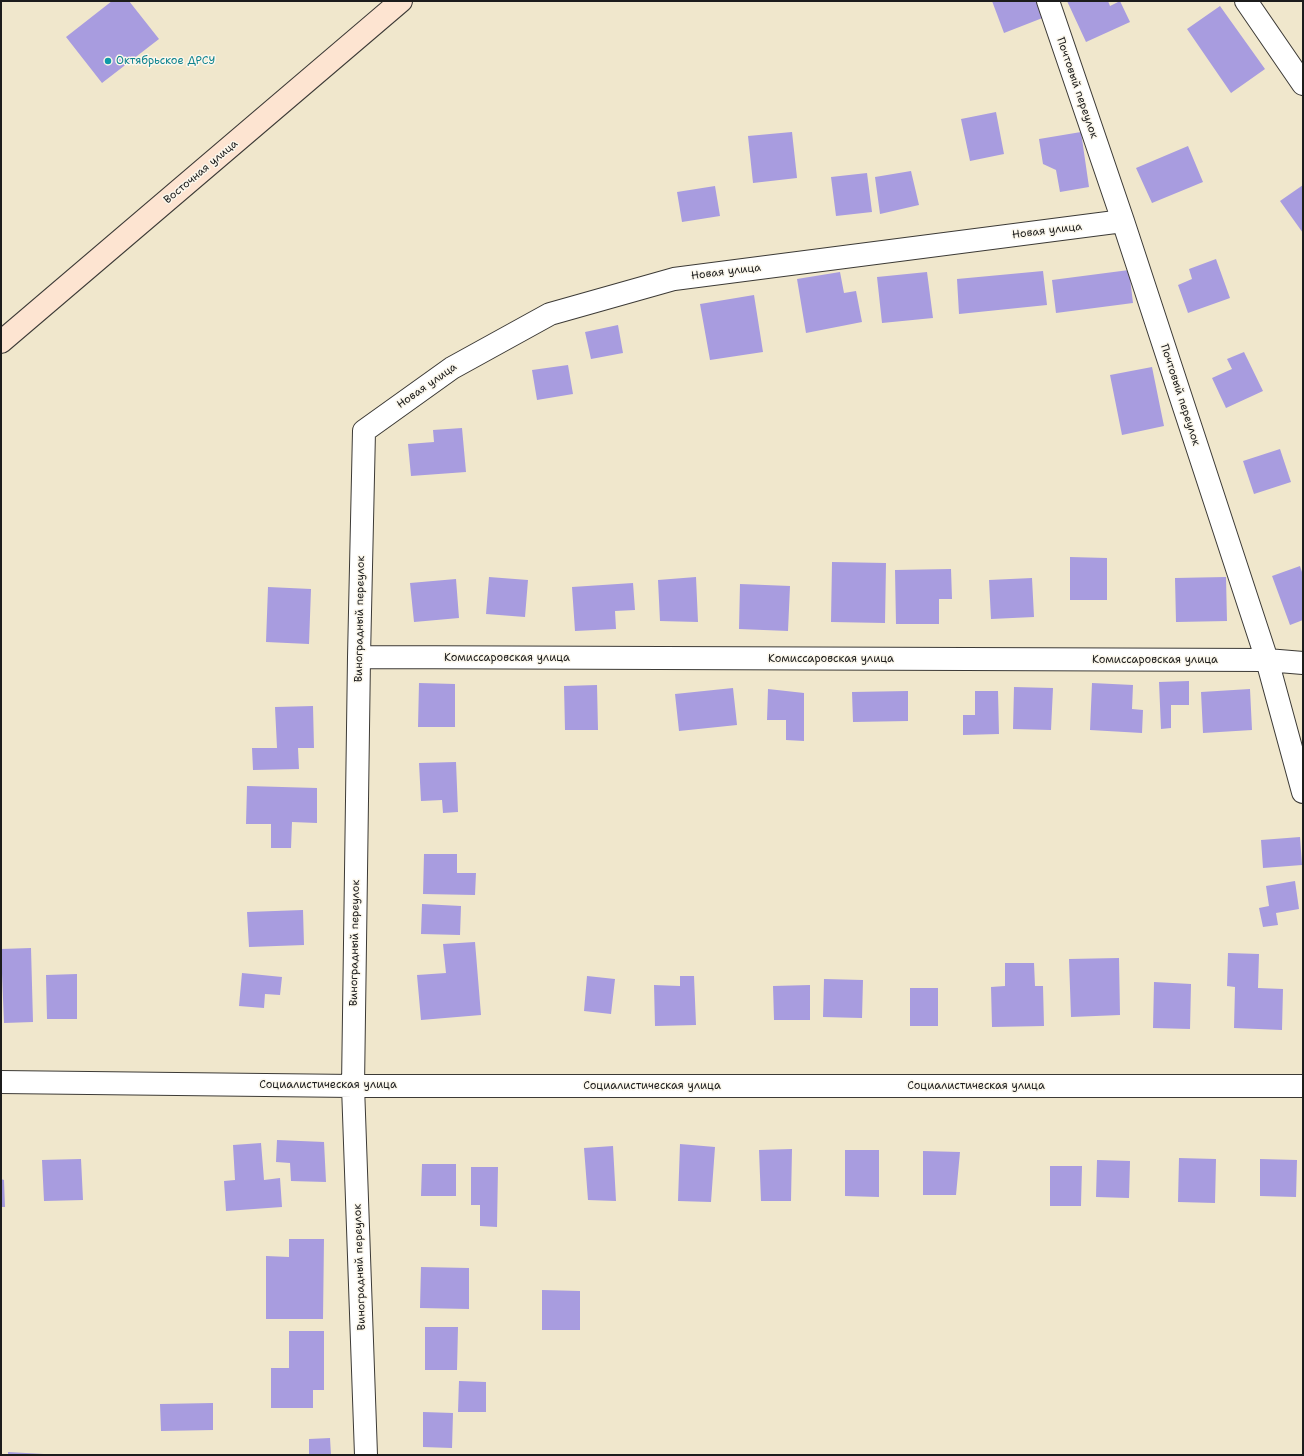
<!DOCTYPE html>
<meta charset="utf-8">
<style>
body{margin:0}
#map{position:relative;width:1304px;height:1456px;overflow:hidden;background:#f0e7cc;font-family:"Shantell Sans",sans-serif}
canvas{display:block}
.frame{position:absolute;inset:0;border:2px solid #1c1c1c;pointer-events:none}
</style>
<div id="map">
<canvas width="1304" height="1456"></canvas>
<div class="frame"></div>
</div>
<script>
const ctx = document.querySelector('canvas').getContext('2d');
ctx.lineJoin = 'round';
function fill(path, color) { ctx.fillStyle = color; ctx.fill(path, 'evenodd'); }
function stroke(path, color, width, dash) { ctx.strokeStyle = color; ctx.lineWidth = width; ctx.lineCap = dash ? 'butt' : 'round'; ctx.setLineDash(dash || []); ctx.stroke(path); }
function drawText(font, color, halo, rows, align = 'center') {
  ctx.font = font + ' "Shantell Sans",sans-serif'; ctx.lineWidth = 3; ctx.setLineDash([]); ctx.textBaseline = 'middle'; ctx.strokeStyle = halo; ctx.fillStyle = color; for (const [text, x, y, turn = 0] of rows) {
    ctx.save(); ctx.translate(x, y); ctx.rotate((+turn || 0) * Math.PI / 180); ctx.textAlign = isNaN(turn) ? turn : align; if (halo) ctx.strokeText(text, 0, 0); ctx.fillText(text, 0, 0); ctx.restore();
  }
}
fill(new Path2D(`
 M112,1h17l30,38 -57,44 -36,-46z
 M992,1h47l6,16 -41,16z
 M1067,1h41l2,5 10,-5 10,21 -44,20z
 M1220,6l45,63 -34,24 -44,-64z
 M996,112l8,42 -34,7 -9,-42z
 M792,132l5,46 -44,5 -5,-47z
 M1081,132l8,55 -29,5 -4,-22 -13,-6 -4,-25z
 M1188,146l15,36 -51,21 -16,-35z
 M911,171l8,34 -39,9 -5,-37z
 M867,173l5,39 -36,4 -5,-39z
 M1303,185v48l-23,-32z
 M715,186l5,30 -38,6 -5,-30z
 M1216,259l14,39 -42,15 -10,-28 14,-6 -3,-10z
 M1129,270l4,33 -77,10 -4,-33z
 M1043,271l4,34 -88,9 -2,-35z
 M840,272l4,21 12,-2 6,31 -56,11 -9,-54z
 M927,272l6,46 -51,5 -5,-46z
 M754,295l9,57 -53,8 -10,-56z
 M618,325l5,28 -32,6 -6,-27z
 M1244,352l19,39 -37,17 -14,-30 20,-9 -5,-10z
 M568,365l5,29 -36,6 -5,-30z
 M1152,367l12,59 -42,9 -12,-60z
 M462,428l4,44 -55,4 -3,-32 26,-2 -1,-12z
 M1280,449l11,33 -37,12 -11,-33z
 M1070,557l37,1v42h-37z
 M832,562l54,1 -1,60 -54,-1z
 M1300,566l3,9v45l-13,5 -18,-49z
 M951,569l1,30h-13v25h-43l-1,-54z
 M489,577l39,3 -3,37 -39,-3z
 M696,577l2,45 -38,-1 -2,-41z
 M1226,577l1,44 -51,1 -1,-44z
 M1032,578l2,39 -43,2 -2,-39z
 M456,579l3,39 -45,4 -4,-39z
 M633,583l2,27 -20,1 1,18 -41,2 -3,-44z
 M740,584l50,2 -2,45 -49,-2z
 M268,587l43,2 -2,55 -43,-2z
 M1189,681v24h-18v23l-10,1 -2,-47z
 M419,683l36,1v43h-37z
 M1092,683l41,2 -1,24 11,1 -1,23 -52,-3z
 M597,685l1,45h-33l-1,-44z
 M1014,687l39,1 -2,42 -38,-1z
 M733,688l4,37 -58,6 -4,-37z
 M768,689l36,4v48l-18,-1v-20h-19z
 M1250,689l2,41 -49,3 -2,-41z
 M908,691v30l-55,1 -1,-30z
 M975,691h23l1,43 -36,1v-20h12z
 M313,706l1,42h-16l1,21 -46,1 -1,-22h25l-2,-41z
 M456,762l2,50 -15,1 -1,-13 -21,1 -2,-38z
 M247,786l70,2v35l-25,-1 -1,26h-20v-24h-25z
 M1300,837l2,28 -39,3 -2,-28z
 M424,854h33v19h19l-1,22 -52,-1z
 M1295,881l4,28 -23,4 2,12 -15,2 -4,-19 10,-2 -3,-20z
 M422,904l39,2 -1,29 -39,-1z
 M303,910l1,35 -55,2 -2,-35z
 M475,942l6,73 -60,5 -4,-45 29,-2 -3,-29z
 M31,948l2,74 -29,1 -3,-74z
 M1228,953l31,1 -1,34 25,1 -1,41 -48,-2 1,-41 -8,-1z
 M1119,958l1,57 -49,2 -2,-58z
 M1005,963h29l1,23h8l1,40 -52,1 -1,-40 14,-1z
 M242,973l40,4 -2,18 -15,-1 -1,14 -25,-2z
 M77,974v45h-30l-1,-44z
 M587,976l28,3 -4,35 -27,-3z
 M680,976h14l2,49 -41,1 -1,-41 26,1z
 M824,979l39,1 -1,38 -39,-1z
 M1154,982l37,2 -1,45 -37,-1z
 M810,985v35h-36l-1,-34z
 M910,988h28v38h-28z
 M277,1140l47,2 2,40 -35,-1 -1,-18 -14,-1z
 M261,1143l3,37 16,-2 2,29 -56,4 -2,-30 11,-1 -2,-35z
 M680,1144l35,3 -4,55 -33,-1z
 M613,1146l3,55 -28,-1 -4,-52z
 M792,1149l-1,52h-30l-2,-51z
 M845,1150h34v47l-34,-1z
 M923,1151l37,1 -4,43h-33z
 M1179,1158l37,1 -1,44 -37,-1z
 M81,1159l2,41 -39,1 -2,-41z
 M1260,1159l37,1 -1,37 -36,-1z
 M1097,1160l33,1 -1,37 -33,-1z
 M422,1164h34v32h-35z
 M1050,1166h32l-1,40h-31z
 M471,1167h27l-1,60 -17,-1v-21h-9z
 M1,1179l3,1 1,27h-4z
 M289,1239h35l-1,80h-57v-63l23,1z
 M421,1267l48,1v41l-49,-1z
 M542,1290l38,1v39h-38z
 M425,1327h33l-1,43h-32z
 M289,1331h35v59h-11v18h-42v-40h18z
 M459,1381l27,1v30h-28z
 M213,1403v27l-52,1 -1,-27z
 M423,1412l30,1 -1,35 -29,-1z
 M330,1438l1,17h-22v-16z
 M8,1452l36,2v1h-36z`), '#a89cdf');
const street = new Path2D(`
 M1048,1l75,220 144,439 36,132
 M1246,1l57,83
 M359,657l908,3 36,3
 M1,1082l352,4h950
 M366,1455l-13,-369 6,-429 5,-226 88,-63 98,-54 124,-35 449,-58`);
const secondary = new Path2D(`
 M1,342l400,-341`);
stroke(street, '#3c3a36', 24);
stroke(secondary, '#3c3a36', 24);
stroke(street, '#fff', 22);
stroke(secondary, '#fde4d1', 22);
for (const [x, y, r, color] of [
 [108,61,4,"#0f9aa8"]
]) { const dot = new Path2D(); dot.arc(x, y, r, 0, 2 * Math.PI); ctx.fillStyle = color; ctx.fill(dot); stroke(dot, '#fbf7ec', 1.5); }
drawText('11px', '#0d838f', '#fbf7ec', [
 ["Октябрьское ДРСУ",116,61]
], 'left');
drawText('11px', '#1c1c1c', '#fbf7ec', [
 ["Почтовый переулок",1077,88,71],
 ["Восточная улица",201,172,-40],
 ["Новая улица",1047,231,-7],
 ["Новая улица",726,272,-7],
 ["Новая улица",427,386,-35],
 ["Почтовый переулок",1180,395,72],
 ["Виноградный переулок",360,619,-89],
 ["Комиссаровская улица",507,658],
 ["Комиссаровская улица",831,659],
 ["Комиссаровская улица",1155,660],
 ["Виноградный переулок",355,943,-89],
 ["Социалистическая улица",328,1085],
 ["Социалистическая улица",652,1086],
 ["Социалистическая улица",976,1086],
 ["Виноградный переулок",360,1267,-92]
]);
</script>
